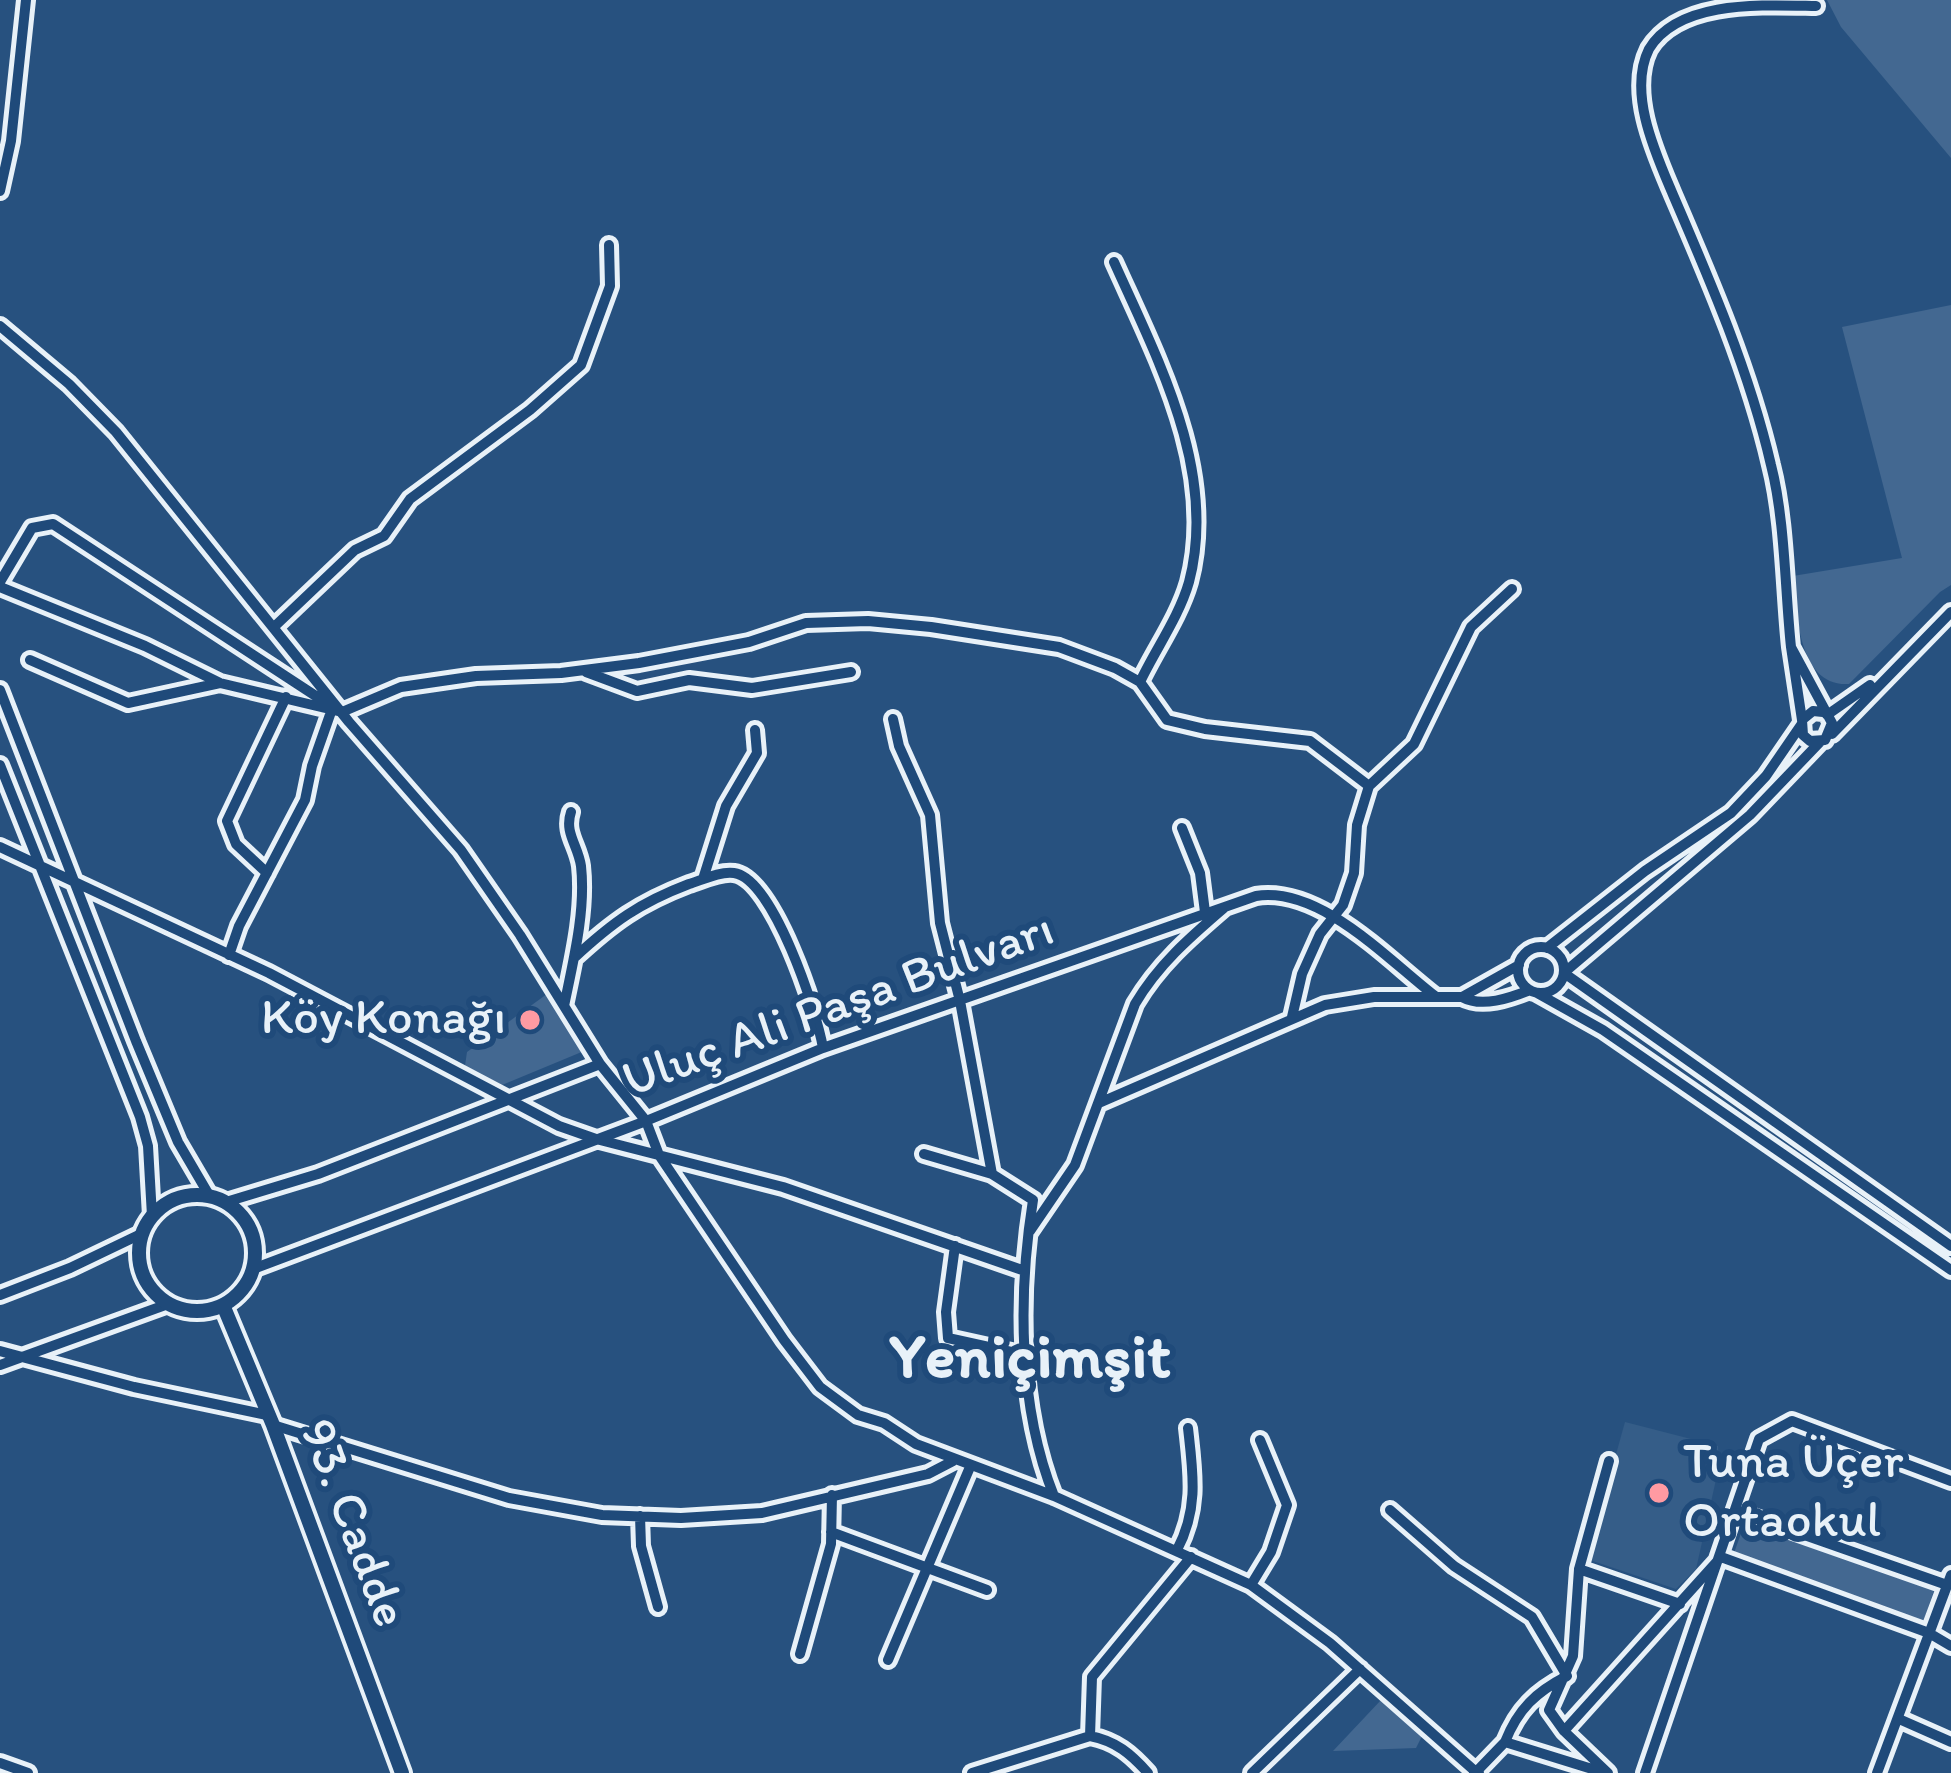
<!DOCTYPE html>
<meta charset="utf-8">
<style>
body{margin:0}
canvas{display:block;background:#27517f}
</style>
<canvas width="1951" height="1773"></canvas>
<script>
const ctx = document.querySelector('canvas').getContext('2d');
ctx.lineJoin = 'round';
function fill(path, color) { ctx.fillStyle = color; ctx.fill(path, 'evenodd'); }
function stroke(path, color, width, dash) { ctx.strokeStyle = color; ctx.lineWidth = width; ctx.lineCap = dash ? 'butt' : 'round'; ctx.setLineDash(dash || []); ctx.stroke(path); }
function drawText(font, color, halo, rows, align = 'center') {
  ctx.font = font + ' Itim,sans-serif'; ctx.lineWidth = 12; ctx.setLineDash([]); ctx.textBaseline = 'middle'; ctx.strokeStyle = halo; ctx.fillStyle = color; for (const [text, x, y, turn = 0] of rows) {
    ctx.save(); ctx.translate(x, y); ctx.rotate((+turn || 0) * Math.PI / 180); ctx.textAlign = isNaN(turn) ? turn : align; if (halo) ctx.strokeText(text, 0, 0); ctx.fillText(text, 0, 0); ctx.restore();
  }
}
fill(new Path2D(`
 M1625,1422l93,24 1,20 -23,103 -20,20 -89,-30z`), '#355d88');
fill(new Path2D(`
 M1827,0h124v158l-110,-131z
 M1951,305v280l-11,7 -91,92c-51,3 -52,-70 -56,-108l109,-18 -60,-231z
 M547,994l37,57 -82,34 -37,-19 2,-14z
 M1745,1522l190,66 -12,34 -190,-66z
 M1382,1699l41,35 -7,14 -83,3z`), '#436891');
const minor = new Path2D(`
 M0,191l11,-50 15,-141
 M1114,262c44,98 104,210 75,320 -10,35 -34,68 -49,100
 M0,326l69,58 47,48 233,290 112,128 59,85 80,129 46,57 13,34 125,185 36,47 38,28 26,8 32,21 138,52 197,89 79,58 146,129
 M0,582l32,-54 21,-4 275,180
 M0,587l145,59 75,37 122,29 59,-25 75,-11 85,-3 78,-10 110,-21 57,-19 62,-2 63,6 128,20 56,21 25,14 27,38 38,9 105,12 59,45
 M274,627l81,-77 29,-14 26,-37 120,-89 51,-45 29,-79 -1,-41
 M1791,647c-6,-57 -6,-128 -20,-182 -22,-95 -62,-187 -100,-275 -17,-40 -43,-99 -22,-141 30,-49 112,-44 167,-43
 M30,660l98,43 92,-20
 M586,672l51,19 52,-11 63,8 99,-16
 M0,690l136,351 42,101 31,53
 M1827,715l43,-30
 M893,719l6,27 31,69 10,108 20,78 32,173 41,26c-15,94 -15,206 21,296
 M1802,720l-11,-73 41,76 -7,17 -15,1 -7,-6 -1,-15 11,-9 10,1
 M1832,734l119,-122
 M0,765l140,352 8,29 4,70
 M1182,828l18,45 5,39
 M0,847l269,126 290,153 37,13 187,48 242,84
 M267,873l-31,-29 -9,-23 59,-124
 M703,879l23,-73 31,-53 -2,-23
 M1518 970a23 23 0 1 1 46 0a23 23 0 1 1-46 0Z
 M1547,948l98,-77 86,-58 35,-37 35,-51
 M229,955l10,-29 66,-126 7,-34 20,-57
 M574,958c39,-36 65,-55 115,-74 13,-4 31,-13 45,-11 39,5 83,139 89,175
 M1566,971l184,-156 70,-73
 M1564,973l387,273
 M1537,993l66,37 348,240
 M1462,997l57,-32
 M564,1006c9,-44 22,-95 17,-140 -3,-21 -17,-33 -10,-54
 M1292,1017l10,-43 18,-40 23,-29 11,-32 3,-48 12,-39 45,-42 57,-117 41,-38
 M1099,1103l226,-98 49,-8h88c20,11 48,1 68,-7
 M924,1154l68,20
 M226,1202l92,-28 282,-110
 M1030,1231l45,-66 60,-161c23,-39 54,-66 89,-96
 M955,1246l-9,66 2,26 77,17
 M253,1269l393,-148 177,-73 433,-152c64,-10 131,63 179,100
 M0,1295l70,-27 73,-35
 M0,1351l134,36 133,28
 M0,1365l168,-61
 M273,1425l236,73 93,17 79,3 81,-5 166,-39 25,-13
 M1390,1510l64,56 78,51 35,59c-31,16 -49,33 -62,66
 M1736,1511l211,74
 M640,1516l1,30 17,61
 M831,1532l156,58
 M1177,1550c22,-42 16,-77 11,-122
 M1579,1569l101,35
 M1251,1585l20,-33 16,-47 -27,-65
 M800,1654l31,-110 1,-49
 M888,1660l82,-193
 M1899,1719l52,23
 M1564,1731l157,-174 208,76 22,13
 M1090,1736l2,-59 99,-120
 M0,1763l28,10
 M1476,1772l29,-30 100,31
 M972,1773l118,-37c26,5 41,18 58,37
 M1252,1773l108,-104
 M1608,1773l-44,-42 -15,-21 24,-54 6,-87 30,-108
 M1645,1773l114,-334 33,-18 159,60
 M1877,1773l74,-198`);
const major = new Path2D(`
 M139 1253a58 58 0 1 1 116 0a58 58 0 1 1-116 0Z
 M223,1305l50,120 129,348
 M1476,1772l1,1`);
stroke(minor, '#e8f1f8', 20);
stroke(major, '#e8f1f8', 22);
stroke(minor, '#1f4a7a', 10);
stroke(major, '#1f4a7a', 14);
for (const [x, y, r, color] of [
 [530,1020,12,"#ff9aa2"],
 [1659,1493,12,"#ff9aa2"]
]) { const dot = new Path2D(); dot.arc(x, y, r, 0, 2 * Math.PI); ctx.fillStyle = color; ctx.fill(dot); stroke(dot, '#1f4a7a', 4.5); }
drawText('51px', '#e8f1f8', '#1f4a7a', [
 ["Uluç Ali Paşa Bulvarı",839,1007,-20],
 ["93. Cadde",351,1524,69]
]);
drawText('51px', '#e8f1f8', '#1f4a7a', [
 ["Köy Konağı",506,1020],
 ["Tuna Üçer",1683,1464,"left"],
 ["Ortaokul",1683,1523,"left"]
], 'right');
drawText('bold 63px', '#e8f1f8', '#1f4a7a', [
 ["Yeniçimşit",1030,1361]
]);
</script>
